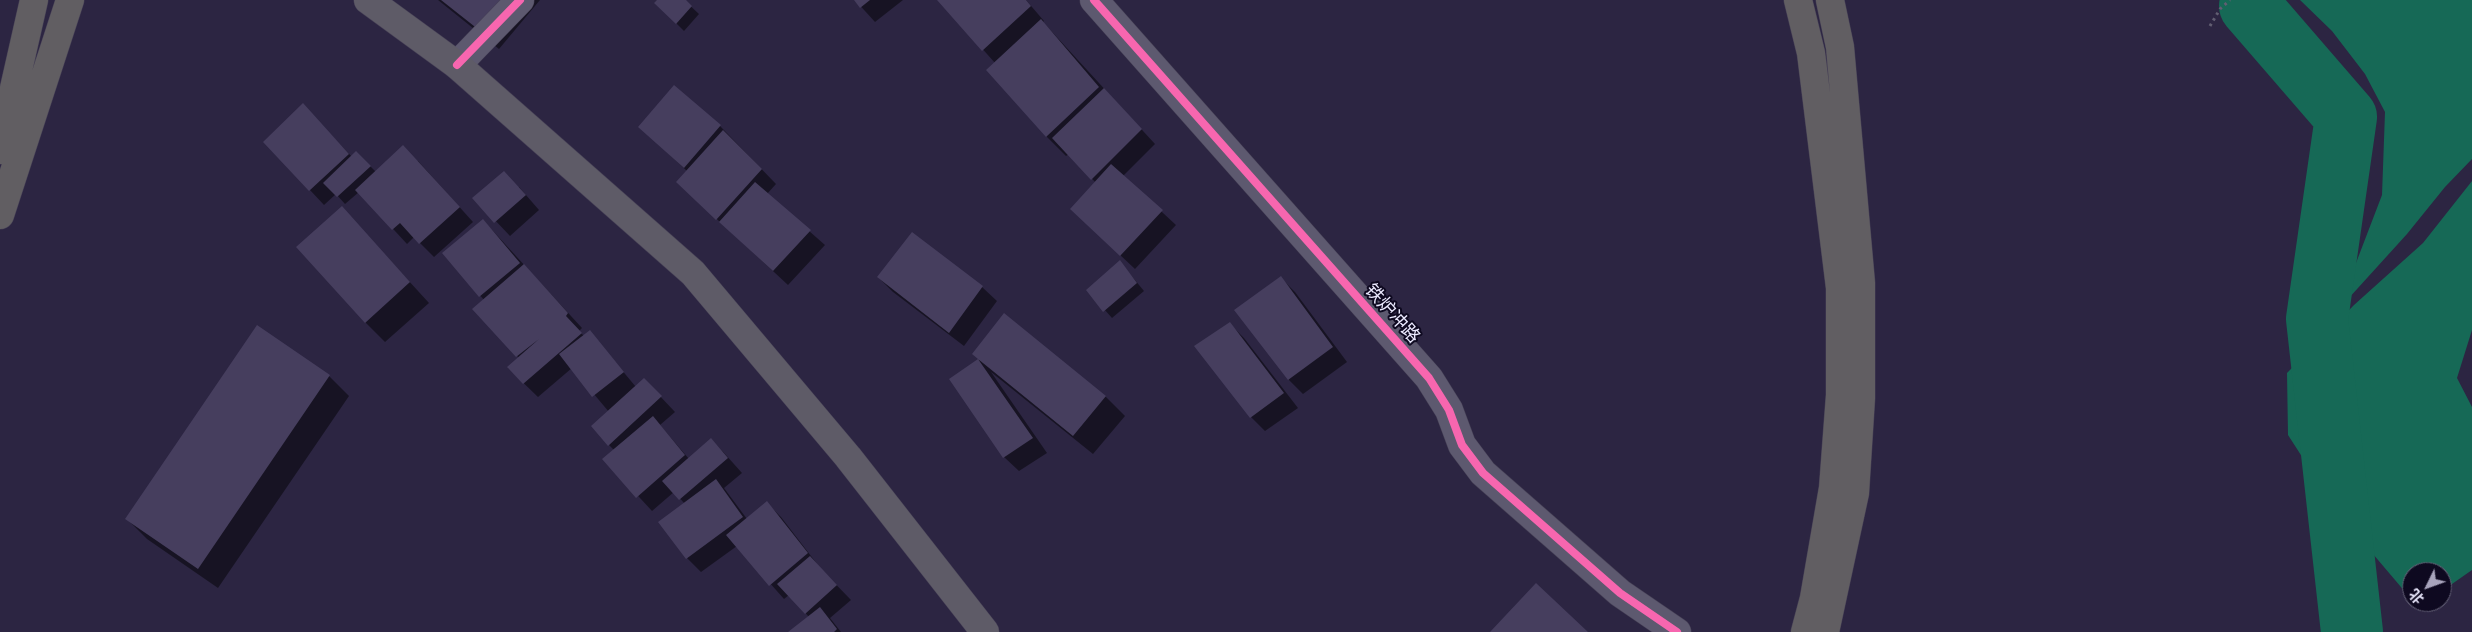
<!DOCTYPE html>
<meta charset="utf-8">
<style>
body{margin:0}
#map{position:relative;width:2472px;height:632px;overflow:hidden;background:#2c2542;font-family:Arial,"Noto Sans SC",sans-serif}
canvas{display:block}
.north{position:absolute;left:2402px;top:562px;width:50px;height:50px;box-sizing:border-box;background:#0e0920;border:1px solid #666379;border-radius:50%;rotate:228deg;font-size:14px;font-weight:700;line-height:20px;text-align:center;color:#ebe9fe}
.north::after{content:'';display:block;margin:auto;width:18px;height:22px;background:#a8a4bc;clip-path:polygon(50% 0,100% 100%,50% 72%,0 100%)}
</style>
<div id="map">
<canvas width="2472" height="632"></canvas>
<div class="north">北</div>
</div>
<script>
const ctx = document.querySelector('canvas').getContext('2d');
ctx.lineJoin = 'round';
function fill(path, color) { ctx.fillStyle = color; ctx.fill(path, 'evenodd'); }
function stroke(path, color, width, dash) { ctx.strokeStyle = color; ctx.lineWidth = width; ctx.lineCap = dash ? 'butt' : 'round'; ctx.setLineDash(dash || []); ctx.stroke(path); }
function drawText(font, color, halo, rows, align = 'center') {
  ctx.font = font + ' Arial,"Noto Sans SC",sans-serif'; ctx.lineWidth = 4; ctx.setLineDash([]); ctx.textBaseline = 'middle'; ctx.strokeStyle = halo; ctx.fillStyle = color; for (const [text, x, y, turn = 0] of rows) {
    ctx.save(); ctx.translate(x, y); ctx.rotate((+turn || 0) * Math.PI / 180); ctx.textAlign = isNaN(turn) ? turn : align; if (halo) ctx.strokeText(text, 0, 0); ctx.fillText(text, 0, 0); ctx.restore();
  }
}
fill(new Path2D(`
 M2300,0h172v159l-27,28 -38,47 -69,76 44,-115 3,-83 -20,-38 -33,-43z
 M2472,181v149l-15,48 15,29v163l-30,21v-19h-30v28l-73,-86 -51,-79 -1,-62 67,-68 69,-62z`), '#166956');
fill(new Path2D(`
 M438,0h102l-41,49z
 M659,0h25l15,14 -15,17 -28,-28z
 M855,0h48l-28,22z
 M939,0h87l18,21 -1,1 112,122 -32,32 53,49 -41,44 -49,-46 10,-40 -27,-29 -3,2 -20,-20 -51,-73z
 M303,105l49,52 4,-5 20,20 42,-11 55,61 -39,35 -20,-20 -7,7 -48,-52 -14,12 -9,-10 -12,11 -59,-63z
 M720,126l56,58 -9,10 58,51 -37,40 -96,-89 -5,-25 -47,-44z
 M519,187l20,23 -29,26 -36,-38z
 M342,208l87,95 -44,39 -20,-20z
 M483,220l99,108 -3,3 5,5 6,-4 46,55 22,7 17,18 -15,13 29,34 22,-20 14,15 17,19 -18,15 23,31 20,-16 14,14 40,52 30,31 -21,18 11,14h-51l19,-15 -20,-22 -5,4 -47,-53 -36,26 -14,-14 -2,-54 -11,-12 -22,19 -48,-52 11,-8 -6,-6v-33l-37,-44 -34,29 -30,-29 11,-10 -45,-49 10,-9 -41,-47z
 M1120,262l24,29 -32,27 -25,-28z
 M878,277l104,10 15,14 -33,45 -71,-54z
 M1280,277l15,15 52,70 -44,32 -14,-14 -53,-70z
 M1229,323l15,15 54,70 -33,23 -14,-14z
 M979,360l126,36 20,20 -32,38 -102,-82 56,81 -28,18 -15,-14 -53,-78z
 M329,376l20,20 -131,192 -71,-49 -20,-20z`), '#0007');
stroke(new Path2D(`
 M2250,6l96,111 -29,202 35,313`), '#166956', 62);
fill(new Path2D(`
 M441,0h63l-25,30z
 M657,0h29l6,6 -16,18 -22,-21z
 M854,0h16l-10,8z
 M937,0h89l5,6 -49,45z
 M1041,19l58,68 -53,50 -60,-67z
 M674,85l47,40 -37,43 -46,-41z
 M1104,88l38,41 -51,51 -39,-42z
 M303,103l46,51 -40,37 -46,-49z
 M723,130l39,39 -46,51 -40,-38z
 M403,145l57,62 -41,37 -19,-21 -8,7 -37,-40z
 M356,151l15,15 -34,31 -14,-14z
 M1111,164l52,46 -43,46 -50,-47z
 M504,171l22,24 -32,28 -22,-25z
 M755,182l56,48 -38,41 -54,-49z
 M342,206l68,76 -45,41 -69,-76z
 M483,219l37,44 -41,34 -37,-44z
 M912,232l71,54 -34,47 -72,-56z
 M1120,260l17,23 -34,29 -17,-22z
 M524,264l44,49 -2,3 16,17 -59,51 -16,-17 32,-28 -23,18 -44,-48z
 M1281,276l52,71 -45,33 -54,-70z
 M1004,313l102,83 -33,40 -95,-77 55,79 -30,20 -54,-79 29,-20 -6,-5z
 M1230,322l54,71 -34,25 -56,-72z
 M257,325l73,50 -132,194 -73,-50z
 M590,330l34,42 -32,25 -33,-43z
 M644,378l18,18 -54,50 -17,-20z
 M653,416l32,39 -49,43 -34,-39z
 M711,438l17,20 -49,42 -17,-19z
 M716,479l27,38 -57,42 -28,-37z
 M767,501l41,52 -39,33 -43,-51z
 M810,556l27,29 -32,29 -28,-30z
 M1536,583l52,49h-98z
 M820,607l17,22 -3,3h-46z`), '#463e5e');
const minor = new Path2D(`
 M1094,0l335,378 20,32 13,35 21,28 137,120 57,39
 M457,65l63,-65`);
const primary = new Path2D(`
 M368,0l89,65 236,208 155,184 137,175`);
const motorway = new Path2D(`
 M1798,0l13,53 29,235v107l-7,93 -19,110 -9,34
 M0,150l34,-150
 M0,215l70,-215
 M1825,632l30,-139 6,-95v-115l-21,-236 -10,-47`);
stroke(minor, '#453f55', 29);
stroke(primary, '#453f55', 29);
stroke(motorway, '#453f55', 29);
stroke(new Path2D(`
 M2210,26l10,-17 10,-9`), '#625e72', 3, [2.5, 4]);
stroke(minor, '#5d596f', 28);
stroke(primary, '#5e5b67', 28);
stroke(motorway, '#615e62', 28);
stroke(new Path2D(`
 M1094,0l335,378 20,32 13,35 21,28 137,120 57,39
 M457,65l63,-65`), '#f766af', 8);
drawText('18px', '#ebe9fe', '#0e0920', [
 ["铁炉冲路",1392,314,48]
]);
</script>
